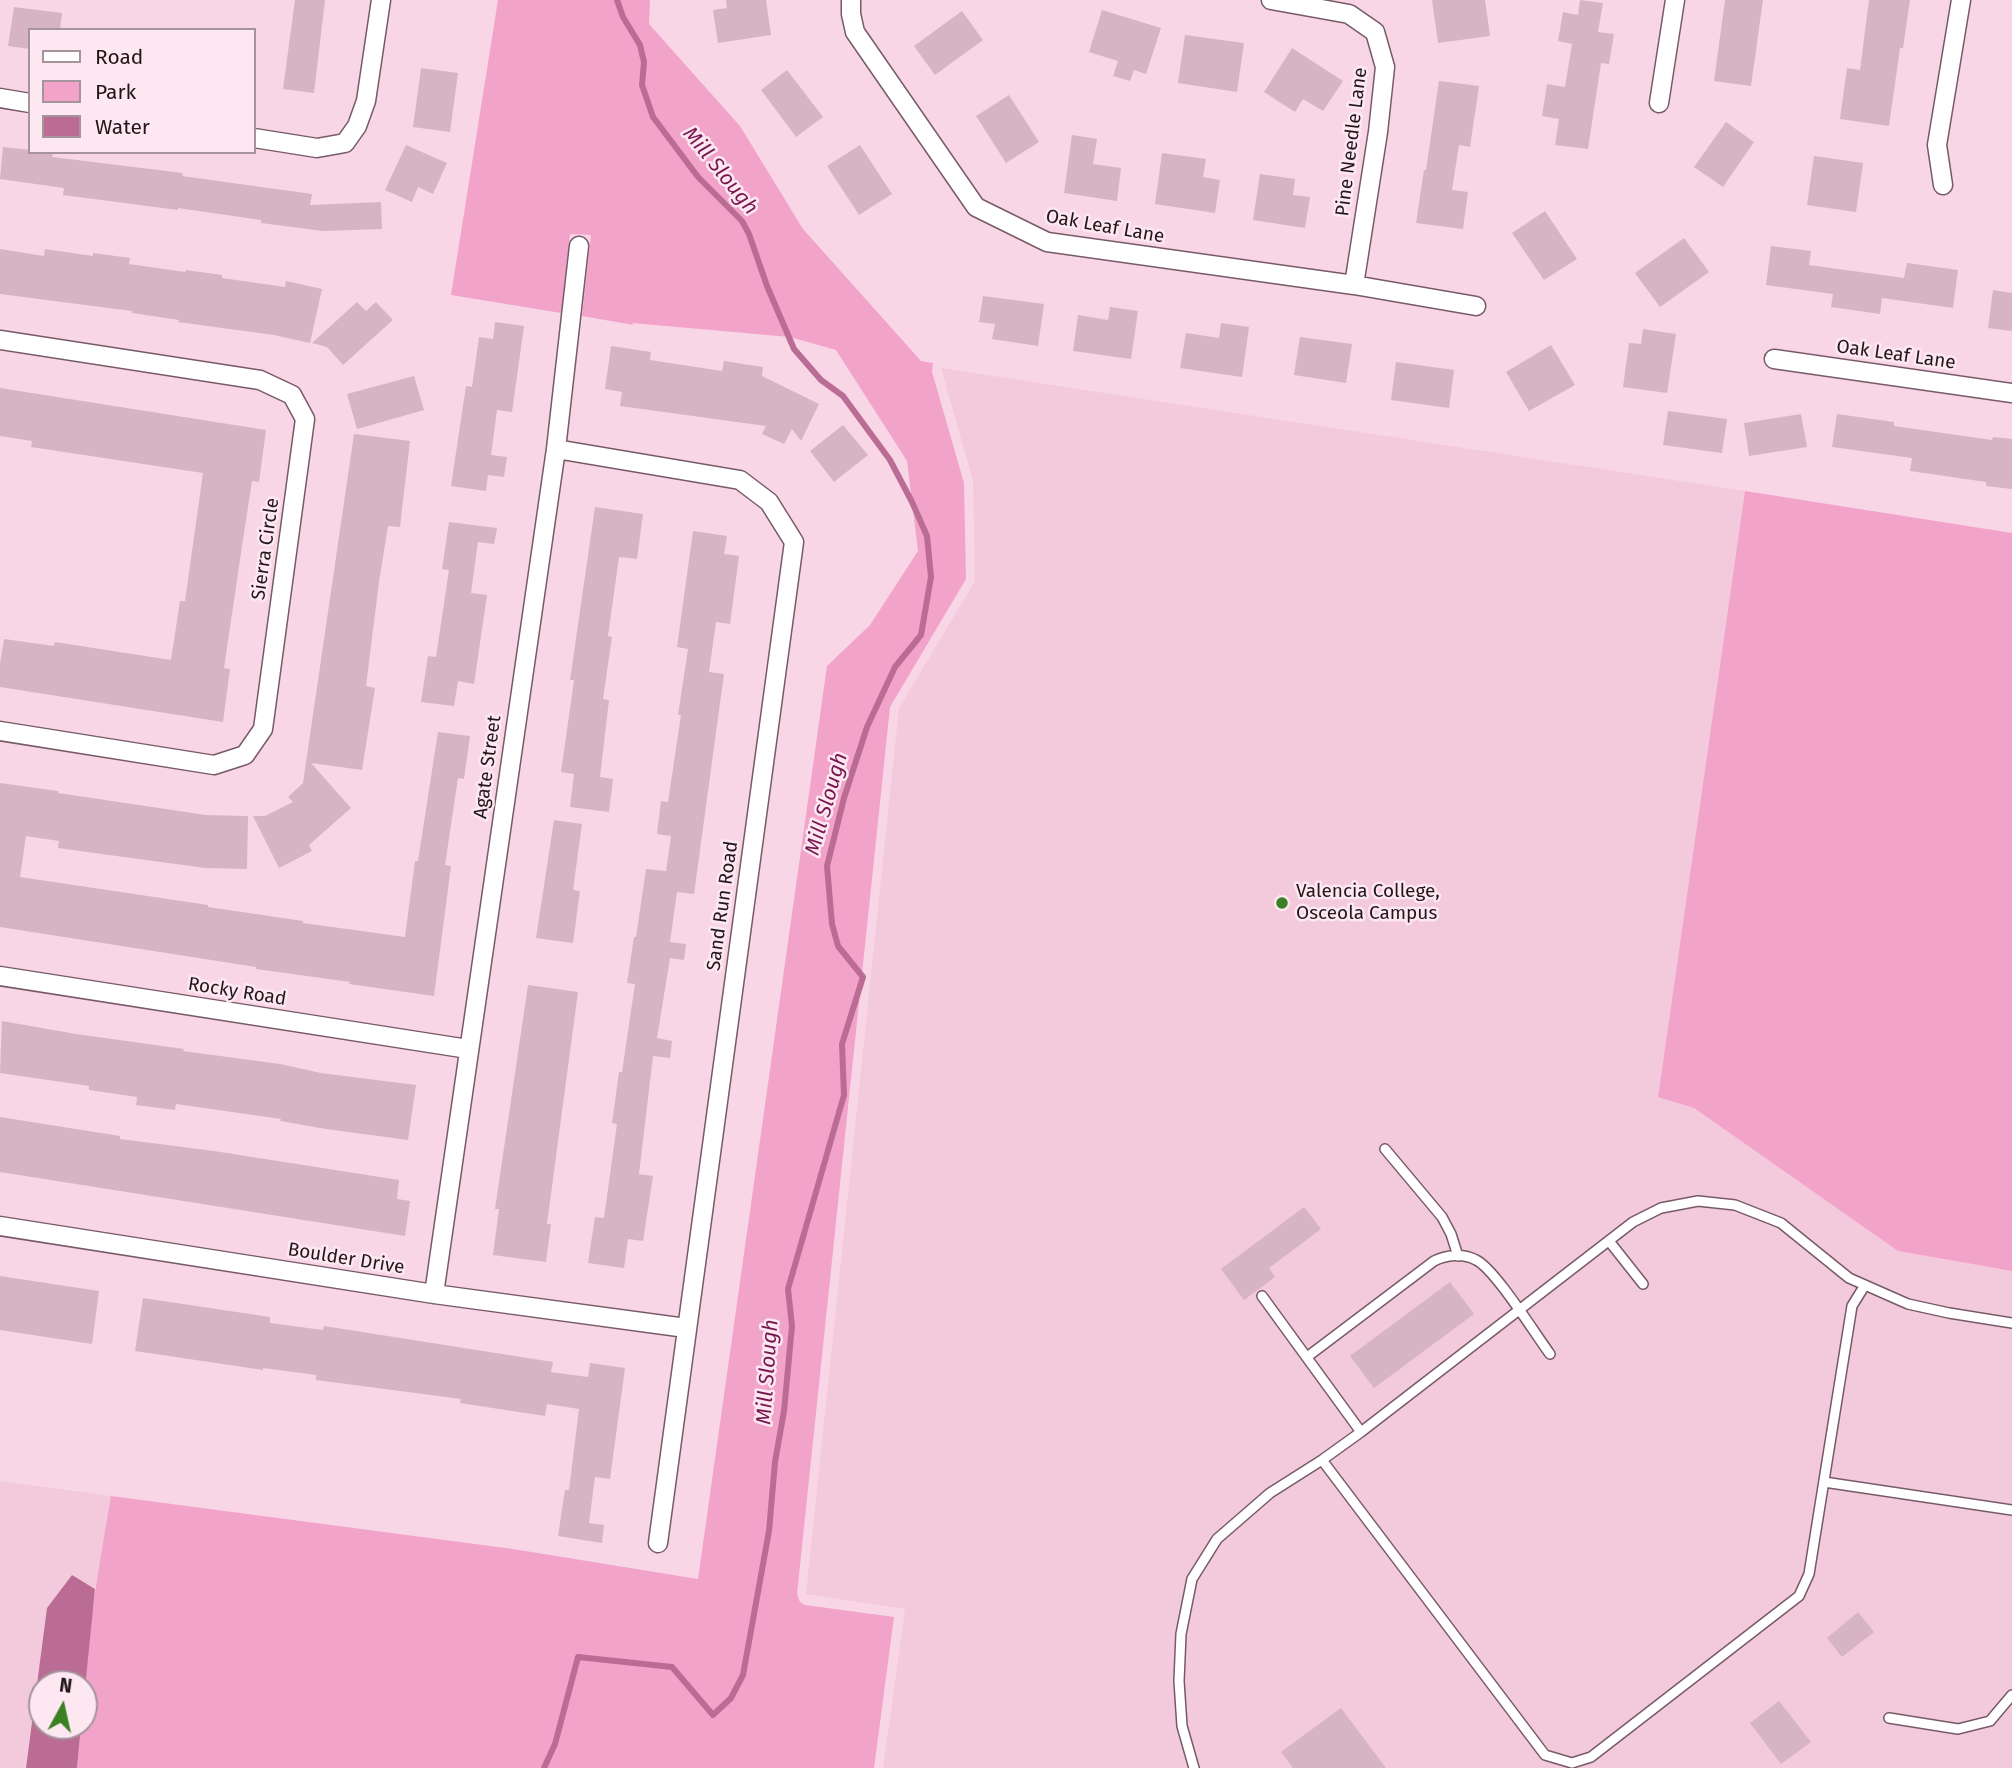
<!DOCTYPE html>
<style>
body{margin:0}
#map{position:relative;width:2012px;height:1768px;overflow:hidden;background:#f9d6e6;font-family:"Fira Sans",sans-serif}
canvas{display:block}
.legend{position:absolute;left:28px;top:28px;width:228px;height:126px;box-sizing:border-box;background:#fde8f1;border:2px solid #a5949b;margin:0;padding:9px 12px;list-style:none;font-size:21px;color:#22161b}
.legend li{display:flex;align-items:center;gap:14px;height:35px}
.legend b{width:35px;border:2px solid #a5949b}
.north{position:absolute;left:28px;top:1670px;width:70px;height:70px;box-sizing:border-box;background:#fde8f1;border:2px solid #a5949b;border-radius:50%;rotate:8deg;font-size:19px;font-weight:700;line-height:28px;text-align:center;color:#22161b}
.north::after{content:'';display:block;margin:auto;width:24px;height:32px;background:#3b8023;clip-path:polygon(50% 0,100% 100%,50% 72%,0 100%)}
</style>
<div id="map">
<canvas width="2012" height="1768"></canvas>
<ul class="legend">
<li><b style="height:9px;background:#fff"></b>Road</li>
<li><b style="height:19px;background:#f2a3ca"></b>Park</li>
<li><b style="height:19px;background:#bb6c94"></b>Water</li>
</ul>
<div class="north">N</div>
</div>
<script>
const ctx = document.querySelector('canvas').getContext('2d');
ctx.lineJoin = 'round';
function fill(path, color) { ctx.fillStyle = color; ctx.fill(path, 'evenodd'); }
function stroke(path, color, width, dash) { ctx.strokeStyle = color; ctx.lineWidth = width; ctx.lineCap = dash ? 'butt' : 'round'; ctx.setLineDash(dash || []); ctx.stroke(path); }
function drawText(font, color, halo, rows, align = 'center') {
  ctx.font = font + ' "Fira Sans",sans-serif'; ctx.lineWidth = 5; ctx.setLineDash([]); ctx.textBaseline = 'middle'; ctx.strokeStyle = halo; ctx.fillStyle = color; for (const [text, x, y, turn = 0] of rows) {
    ctx.save(); ctx.translate(x, y); ctx.rotate((+turn || 0) * Math.PI / 180); ctx.textAlign = isNaN(turn) ? turn : align; if (halo) ctx.strokeText(text, 0, 0); ctx.fillText(text, 0, 0); ctx.restore();
  }
}
fill(new Path2D(`
 M941,368l804,123 -87,605 36,12 204,143 114,20v497h-1129l22,-159 -99,-15 93,-886 76,-127 -2,-100z
 M0,1481l111,15 -16,93 -23,-14 -25,33 -21,160h-26z`), '#f3c9dc');
fill(new Path2D(`
 M498,0h152l-1,24 91,102 63,103 118,132 12,2 -1,9 32,111 2,96 -76,128 -93,887 3,8 5,3 89,12 -20,151h-797l4,-42h3c0,-77 14,-154 27,-230l402,53 185,30 129,-913 43,-41 48,-74 -11,-90 -71,-111 -46,-13 -158,-14 2,2 -52,-9 9,-81 -21,-1 -9,79 -110,-18z
 M1745,491l267,42v738l-114,-20 -204,-143 -36,-11z`), '#f2a3ca');
fill(new Path2D(`
 M72,1575l23,14 -11,109v-14h-42v42h39l-4,42h-51l21,-160z`), '#bb6c94');
stroke(new Path2D(`
 M544,1768l11,-24 23,-87 94,10 41,48 18,-17 12,-23 26,-144 6,-69 9,-51 8,-85 -4,-37 56,-194 -2,-51 21,-67 -25,-31 -6,-22 -5,-58 17,-68 23,-71 28,-60 26,-32 10,-58 -4,-41 -15,-34 -22,-42 -47,-64 -22,-16 -27,-31 -27,-63 -18,-52 -7,-13 -44,-44 -45,-60 -11,-32 2,-23 -4,-17 -17,-28 -6,-17`), '#bb6c94', 6);
fill(new Path2D(`
 M295,0h30l-11,93 -31,-4z
 M726,0h40l5,35 -53,8 -5,-33 14,-2z
 M1432,0h53l5,36 -52,7z
 M1580,0l23,3 -5,29 16,2 -5,30 -8,-1 -13,86 -33,-4 4,-26 -17,-3 5,-32 18,3 7,-43 -14,-3 5,-29 15,3z
 M1725,0h38l-12,86 -37,-5z
 M1869,0h41l-7,48h-3l-11,78 -49,-7 7,-51 13,2z
 M14,7l48,6 -2,17h-30v19l-22,-3z
 M1102,10l59,18 -15,46 -12,-4 -4,11 -17,-5 5,-15 -29,-9z
 M962,11l21,29 -48,35 -21,-29z
 M1185,35l59,8 -7,49 -59,-9z
 M1292,48l51,33 -20,30 -20,-12 -8,13 -31,-20z
 M421,68l37,5 -8,59 -37,-5z
 M787,70l36,47 -27,20 -35,-47z
 M1439,81l40,5 -9,61 -11,-2 -7,45 16,2 -5,37 -47,-6 8,-53h2z
 M1009,95l30,47 -33,21 -30,-47z
 M1726,122l28,20 -31,45 -29,-20z
 M1072,135l25,4 -4,25 28,4 -4,33 -53,-8z
 M406,145l41,18 -14,31 -15,-7 -6,15 -27,-12z
 M860,145l32,49 -33,21 -32,-49z
 M3,147l27,3v2l23,2 -1,3 131,16 -1,3 130,18 -2,11 71,-3 1,27 -59,2 -62,-8v-3l-83,-12v2l-115,-15 1,-7 -64,-9z
 M1162,153l44,6 -3,18 17,3 -5,33 -60,-9z
 M1814,156l49,7 -7,49 -49,-7z
 M1260,174l35,5 -2,16 17,2 -5,31 -52,-8z
 M1545,211l32,48 -33,21 -32,-47z
 M1684,238l25,34 -49,35 -25,-34z
 M1771,246l40,5 -2,14 95,13 3,-15 51,7 -5,38 -71,-10 -2,16 -49,-7 2,-13 -67,-9z
 M0,249l44,7 1,-7 48,7v-3l37,5 -1,6 56,8 1,-2 36,5v3l63,9 1,-6 36,8 -12,54 -36,-8 -96,-13 1,-2 -47,-7v-2l-132,-17z
 M1993,290l19,3v38l-24,-3z
 M983,296l61,8 -6,42 -46,-7 3,-15 -16,-2z
 M357,302l9,9 10,-9 17,18 -50,45 -16,-18 -15,-4z
 M1110,307l28,4 -7,48 -58,-8 5,-36 30,5z
 M495,322l29,4 -12,86 -15,-2 -6,45 16,2 -3,20 -16,-2 -2,16 -35,-5 15,-100 6,1 7,-50 14,2z
 M1221,323l28,4 -7,50 -62,-9 6,-35 33,5z
 M1643,329l33,5 -9,59 -44,-6 6,-44 12,1z
 M1300,337l52,7 -6,39 -52,-8z
 M1551,345l24,40 -46,26 -23,-39z
 M611,346l40,6 -1,8 72,11 2,-10 39,6 -1,9 57,28 -18,37 -9,-12 -8,15 -22,-10 4,-8 -146,-20 2,-14 -17,-3z
 M1396,362l58,8 -5,38 -58,-8z
 M414,376l10,34 -67,19 -10,-35z
 M0,388l266,42 -7,52 -7,-1 -10,65 -18,122 6,1 -7,53 -223,-35v-23l4,-25 50,7 1,-4 116,18 9,-59h5l18,-128 -172,-26 1,-6 -32,-5z
 M1668,411l59,8 -5,34 -59,-8z
 M1801,414l6,33 -58,9 -5,-33z
 M1837,414l57,8v4l98,14 1,-3 19,2v50l-26,-3v-4l-76,-11 2,-13 -80,-11z
 M843,425l25,30 -34,27 -24,-31z
 M354,434l56,7 -10,86 -12,-1 -9,56 -13,104 9,2 -13,82 -51,-7 40,45 -42,37 3,6 -33,17 -26,-52h12l28,-14 -5,-5 15,-14z
 M595,507l48,7 -6,45 -18,-2 -11,79 4,1 -9,62 6,1 -9,77 13,2 -4,33 -39,-5 4,-33 -13,-2 13,-92h-4z
 M449,522l48,6 -3,16 -16,-2 -7,51 16,2 -13,89 -16,-3 -4,25 -33,-4 7,-46 8,1 13,-87 -7,-1z
 M693,531l34,5 -3,18 15,2 -9,68 -14,-2 -7,50 15,2 -30,220 -17,-2 -7,50 16,2 -2,16 -14,-2 -13,80 15,3 -2,17 -17,-2 -14,118 14,2 -10,65 -15,-2 -4,29 -36,-5 7,-46 9,1 13,-94 -5,-1 7,-51h3l13,-88 -8,-1 7,-46h2l10,-68 20,2 5,-35 -14,-2 4,-33 7,1 13,-87h-3l10,-66 -11,-2z
 M438,732l32,4 -6,43 -6,-1 -13,87 6,1 -17,130 -85,-12 1,-2 -94,-13v-2l-256,-40v-144l58,8v2l148,22 42,1 -1,53 -42,-1 -147,-20 1,-7 -33,-5 -6,41 188,28v2l95,14v2l102,14 10,-76h3z
 M554,820l28,4 -9,66 7,1 -7,52 -37,-5z
 M528,985l50,7 -31,232h4l-5,38 -53,-7 6,-46h-4z
 M2,1021l74,13 108,15 -1,2 97,13 41,9 95,12 -8,55 -82,-11 -46,-8 1,-2 -105,-15 -1,6 -39,-5 1,-8 -48,-7v-4l-89,-13z
 M0,1117l120,19v3l94,12 185,29 -2,19 13,2 -5,35 -405,-64z
 M1304,1207l17,22 -52,39 6,9 -31,23 -23,-31z
 M0,1276l99,15 -7,53 -92,-14z
 M1450,1282l24,32 -100,74 -24,-32z
 M143,1298l127,19v6l53,7 1,-4 229,36 -2,10 37,5 2,-14 35,5 -15,111 -15,-2 -6,46 15,2 -2,18 -44,-7 7,-46h4l10,-81 -32,-5 -2,12 -85,-13 1,-4 -145,-19v-5l-53,-7v2l-128,-19z
 M1858,1612l16,20 -32,25 -15,-19z
 M1779,1701l32,41 -30,22 -31,-41z
 M1341,1708l45,60h-93l-12,-16z`), '#d6b4c3');
const service = new Path2D(`
 M1385,1149l57,68 9,17 7,22
 M1609,1241l34,43
 M1865,1285l-13,21 -43,268 -10,22 -208,161 -19,6 -27,-8 -223,-295 39,-28 272,-210 28,-14 37,-7 37,4 46,18 68,55 59,26 41,9 63,10
 M1262,1296l99,136
 M1307,1357l127,-96c12,-6 29,-8 42,-1 19,9 59,74 74,94
 M1824,1482l188,28
 M1889,1718l69,11 32,-8 22,-26
 M1194,1768l-12,-42 -3,-45 2,-47 11,-55 25,-40 53,-46 52,-33`);
const minor = new Path2D(`
 M851,0v14l4,18 121,175 71,35 307,43 122,21
 M1271,0l78,14 26,18 10,35 -7,65 -24,153
 M0,98l30,5
 M1659,103l16,-103
 M254,138l63,10 28,-5 12,-17 9,-25 15,-101
 M1943,185l-6,-40 24,-145
 M0,340l260,40 32,15 13,24 -42,310 -18,26 -31,10 -214,-34
 M1774,359l238,34
 M556,449l184,31 29,22 25,40 -136,1001
 M0,976l468,73
 M0,1226l434,68 252,34
 M434,1294l122,-845 23,-203`);
stroke(service, '#775a68', 12);
stroke(minor, '#775a68', 21);
stroke(service, '#fff', 9);
stroke(minor, '#fff', 18);
for (const [x, y, r, color] of [
 [1282,903,7,"#3b8023"]
]) { const dot = new Path2D(); dot.arc(x, y, r, 0, 2 * Math.PI); ctx.fillStyle = color; ctx.fill(dot); stroke(dot, '#fde8f1', 2.5); }
drawText('19px', '#22161b', '#fde8f1', [
 ["Pine Needle Lane",1352,142,-83],
 ["Oak Leaf Lane",1105,227,10],
 ["Oak Leaf Lane",1896,355,8],
 ["Sierra Circle",266,549,-82],
 ["Agate Street",488,767,-82],
 ["Sand Run Road",723,906,-82],
 ["Rocky Road",237,992,9],
 ["Boulder Drive",346,1259,9]
]);
drawText('19px', '#22161b', '#fde8f1', [
 ["Valencia College,",1296,892],
 ["Osceola Campus",1296,914]
], 'left');
drawText('italic 21px', '#771751', '#fde8f1', [
 ["Mill Slough",720,171,51],
 ["Mill Slough",827,804,-74],
 ["Mill Slough",768,1372,-86]
]);
</script>
